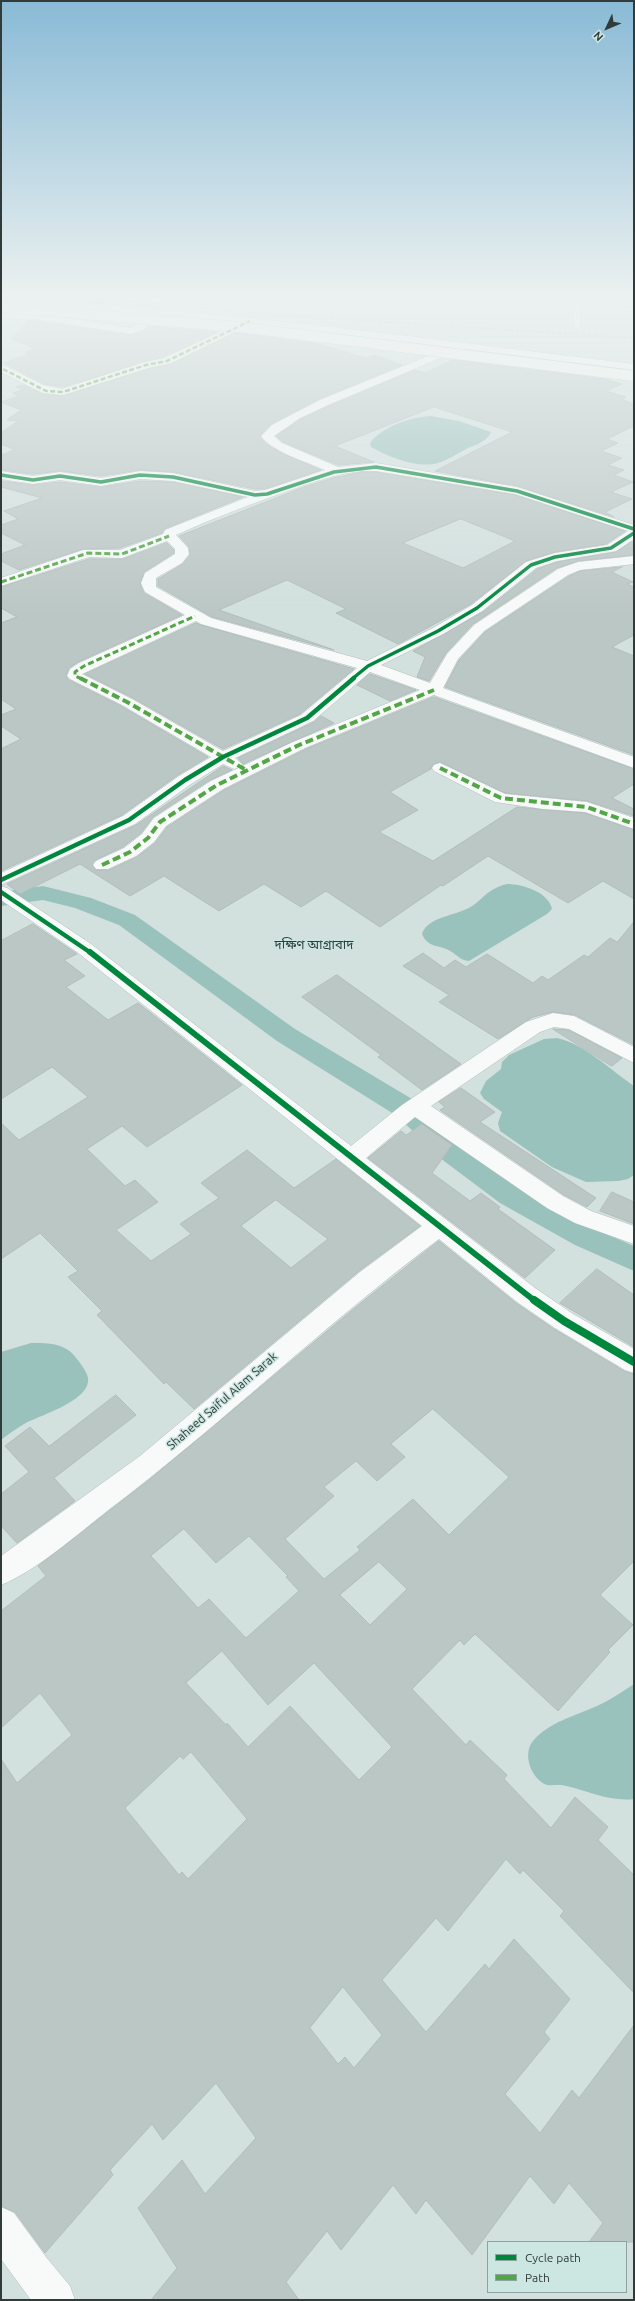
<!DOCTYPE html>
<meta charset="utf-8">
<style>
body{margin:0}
#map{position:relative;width:635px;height:2301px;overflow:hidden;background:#d2e0de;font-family:Ubuntu,sans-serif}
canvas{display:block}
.frame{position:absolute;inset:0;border:2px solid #313c3a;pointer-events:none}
.legend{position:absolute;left:487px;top:2241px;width:140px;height:52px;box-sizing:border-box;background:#cce6e2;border:1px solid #8ea29f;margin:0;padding:5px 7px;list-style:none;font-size:12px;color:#313c3a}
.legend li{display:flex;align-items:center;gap:8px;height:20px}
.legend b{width:20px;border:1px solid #8ea29f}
.north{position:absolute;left:587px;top:8px;width:40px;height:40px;-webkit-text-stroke:3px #cce6e2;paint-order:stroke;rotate:226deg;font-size:11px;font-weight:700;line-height:16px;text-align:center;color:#313c3a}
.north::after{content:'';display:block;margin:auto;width:14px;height:18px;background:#313c3a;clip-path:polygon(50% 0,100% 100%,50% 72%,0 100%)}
</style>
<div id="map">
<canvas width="635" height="2301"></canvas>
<div class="frame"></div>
<ul class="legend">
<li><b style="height:5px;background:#00873e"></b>Cycle path</li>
<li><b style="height:5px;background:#52a645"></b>Path</li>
</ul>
<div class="north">N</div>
</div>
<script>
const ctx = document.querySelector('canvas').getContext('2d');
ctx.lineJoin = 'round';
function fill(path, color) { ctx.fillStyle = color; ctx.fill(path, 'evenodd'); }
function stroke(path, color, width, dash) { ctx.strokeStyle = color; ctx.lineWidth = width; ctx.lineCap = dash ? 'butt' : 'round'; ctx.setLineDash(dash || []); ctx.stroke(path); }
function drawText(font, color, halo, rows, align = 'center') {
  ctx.font = font + ' Ubuntu,"Noto Sans Bengali",sans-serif'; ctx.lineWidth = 3; ctx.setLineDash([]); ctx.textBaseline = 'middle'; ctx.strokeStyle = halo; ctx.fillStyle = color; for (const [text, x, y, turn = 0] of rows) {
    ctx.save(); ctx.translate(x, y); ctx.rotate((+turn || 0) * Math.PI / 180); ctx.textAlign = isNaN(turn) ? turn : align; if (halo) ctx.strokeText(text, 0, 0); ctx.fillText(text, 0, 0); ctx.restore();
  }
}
fill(new Path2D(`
 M431,416l28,5 32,11c-4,10 -16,13 -25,17 -9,5 -18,11 -28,14 -20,6 -49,-6 -67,-16l-1,-4c13,-17 41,-26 61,-27z
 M507,884c15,0 42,8 45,25l-5,5 -78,47c-9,-1 -11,-5 -17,-9 -11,-8 -24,-3 -30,-18 6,-19 39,-18 53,-30 12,-10 16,-16 32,-20z
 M557,1038c26,5 55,33 77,48v89l-6,4 -10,2 -32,1 -34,-15 -52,-36 -2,-8 4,-11 -18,-13 -4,-6 6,-12 15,-12 1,-7 7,-7 35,-16z
 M31,1343c18,0 35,0 46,16 4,5 10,13 11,19 3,23 -48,37 -64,46 -8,5 -16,10 -23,16v-88z
 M634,1684v115c-24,3 -45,-8 -68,-13 -6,-2 -13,0 -19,-1 -16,-6 -25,-31 -14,-44 16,-19 42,-25 64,-35 13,-6 25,-14 37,-22z`), '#9ac2bc');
fill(new Path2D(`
 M43,886l48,12 44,17 160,114 122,73 47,45 56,40 75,42 39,17v25l-59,-26 -75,-42 -56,-42 -47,-45 -120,-75 -158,-116 -44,-17 -32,-8 -42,6v-14z`), '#9ac2bc');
const building = new Path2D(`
 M55,292h21l-7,9 -21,-1z
 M84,292h39l-15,12 -31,-2z
 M29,320l102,15 14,-5 4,-4 68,6 -53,25 -102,30 -18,-3 -40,-21 25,-9 -4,-2 11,-3 -24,-10z
 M235,333l79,10 52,15 8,-3 28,10 -83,34 -48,25 -11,12 5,7 16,10 40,17 -56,19h-10l-82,-17 -33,-2 -39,6 -41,-5 -27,3 -32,-4v-15l14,-5 -14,-6v-11l17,-12 -11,-1 14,-10 -20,-8 18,-6 -6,-3 10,-3 -7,-3 7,-2 20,9 20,2 85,-27 24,-5z
 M453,360l152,19 17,5 -16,7 20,6 -5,2 13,5v22l-27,13 11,4 -17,8 21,7 -14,7 16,5 -10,5 19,7 -22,10 21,7 -27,13 9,5 -97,-31 -82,-15 77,-39 -78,-25 -99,39 39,16 -36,3 -55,-23 -7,-6 25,-17 28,-13 86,-36 10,3z
 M362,472h14l139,23 110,36 -19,13 -51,8 -29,9 -55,43 -73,40 -62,-31 10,-4 -59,-29 -68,30 115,40 -122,-33 -54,-31v-7l25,-15 7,-9 -1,-8 -10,-11 125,-49 29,-9zM461,519l54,22 -52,27 -60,-25z
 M1,481l32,4 27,-3 41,5 39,-6 33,1 70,15 -79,32 -2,4 -42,15 -37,1 -64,21 -18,-9v-7l24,-9 -24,-12v-8l17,-6 -14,-8 38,-13 -41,-11z
 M632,542l2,1v12l-56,6 -21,7 -84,56 -27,29 -17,28 -12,-4 8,-20 -12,-6 70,-39 54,-43 20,-7 59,-10z
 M167,543l7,7v3l-30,19 -4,12 4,9 38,22 -104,47 -9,6 -3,8 3,4 52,26 87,51 -30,18 -56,40 -121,56v-122l20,-10 -20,-13v-11l15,-6 -15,-10v-76l16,-6 -16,-9v-21l88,-28h34z
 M622,567l-10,5 21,10 -6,2 7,3v48l-22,12 22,9v99l-189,-68 14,-27 26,-28 84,-56 11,-5z
 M196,623l5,2 153,44 -54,45 -77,35 -90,-51 -48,-24z
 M370,674l46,16 -26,11 -33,-16z
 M434,697l200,72v15l-22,14 22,11v7l-47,-15 -82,-8 -65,-31 -7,2 -2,5 -41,23 28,18 -39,22 54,29 84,-54 68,6 49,17v69l-31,-18 -35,22 -80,-47 -45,30 -2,-1 -61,42 -54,-36 -25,16 -37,-23 -45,27 -55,-35 -34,20 -50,-32 -60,30 -13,-10 129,-59 87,-59 9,4 -22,10 -57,37 -12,16 -18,14 -28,13 -3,4 4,6h13l28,-13 18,-14 12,-16 57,-37 82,-41z
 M321,716l13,7 -91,41 -5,-6 76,-36z
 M634,922v123l-59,-30 -22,-3 -20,5 -35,22 -59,-37 10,-7 -46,-29 20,-13 21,15 11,-8 11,7 21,-13 46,29 9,-7 6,4 36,-25 4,2 22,-19 7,4z
 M33,924l44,30 -13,6 21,16 -19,11 37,29 5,4 30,-17 104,82 -95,62 -25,-21 -35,23 38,37 10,-6 23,22 -42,28 35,31 40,-27 -11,-10 39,-26 -18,-15 46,-33 47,38 42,-29 84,67 -61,45 -165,138 -28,-27 -2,2 -67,-69 5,-4 -34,-34 10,-6 -38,-38 -39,26v-136l18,17 69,-43 -36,-30 -51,32v-158zM276,1200l52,39 -37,29 -50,-42z
 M337,975l124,89 -39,26 -44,-33 3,-2 -79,-58z
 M553,1029l16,1 53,28 -10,8z
 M461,1088l34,24 -15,10 116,76 -9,9 -23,-12 -124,-85 5,-3 -6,-5z
 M422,1124l30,21 -20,28 38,28 11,-8 19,14 -2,2 57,41 -30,28 -157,-120 33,-27 5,4z
 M612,1192l22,10v22l-34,-13z
 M439,1241l77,62 38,26 70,42 10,3v187l-34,34 33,30 -25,25 2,2 -52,59 -83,-77 -11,11 -4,-5 -48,49 54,56 4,-5 37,35 -3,4 47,49 24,-31 33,30 -10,13 36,35v118l-74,-77 4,-5 -41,-41 -3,4 -14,-15 -58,72 -12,-13 -54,62 44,52 59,-68 4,5 25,-30 56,60 -26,33 6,7 -45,55 35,39 32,-43 7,8 55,-73v217h-45l14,-19 -34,-40 -15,21 -24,-28 -58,79 -46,-55 -10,14 -23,-29 -52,65 -14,-19 -41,51 13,18h-148l26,-32 -39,-60 44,-48 23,34 51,-56 -40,-55 -53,57 -11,-16 -42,46 3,5 -68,78 -30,-41 -14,-6v-447l16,24 55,-48 -32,-42 -39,35v-117l45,-35 -8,-10 112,-87 206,-172zM433,1409l76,68 -60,58 -36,-36 -56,48 3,3 -36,29 -39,-40 49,-43 -10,-9 32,-26 21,20 28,-24 -14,-13zM184,1529l32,34 33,-27 39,40 -2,1 13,14 -53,47 -37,-39 -11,9 -47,-52zM379,1562l28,27 -37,36 -30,-30zM222,1651l46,54 46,-42 78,84 -33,33 -69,-74 -42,41 -21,-24 -1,2 -40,-42zM191,1752l56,67 -59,60 -6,-7 -3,3 -54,-67 55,-52 3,3zM343,1987l39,48 -28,33 -9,-11 -7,7 -28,-36z
 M597,1269l37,26v52l-74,-44z
 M116,1395l20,20 -82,63 21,23 -58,42 -16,-17v-32l28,-22 -24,-26 25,-19 19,19z`);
fill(building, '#bbc7c5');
stroke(building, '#b2bdbb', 1);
const lane = new Path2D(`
 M78,292l5,1 -11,12h-4z
 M308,292h6l-9,17h-4z
 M438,292l137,7v-7h6v7l53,3v4l-53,-4 -1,25 -3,2 -3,-2 1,-25z`);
const street = new Path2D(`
 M157,309l5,3 -2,2 -16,15 -13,5 -97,-15 -33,-1v-6l33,1 96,15 8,-3z
 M250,318l5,3 -2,2 -82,40 -23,5 -85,27 -20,-2 -42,-21v-6l6,1 36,18 19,4 80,-26 22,-5z
 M460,343l4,1v4l-136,57 -28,13 -26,18 8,7 56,24 38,-4 141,24 117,38v14l-18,12 -59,10 -21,7 -54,43 -39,23 -62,31 49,18 17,-29 27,-29 84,-56 20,-7 56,-6v8l-54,6 -12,5 -84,56 -26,28 -15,29 191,69v11l-200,-73 -129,53 -82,41 -57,37 -12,16 -18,14 -28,13h-12l-3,-4 3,-4 28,-13 18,-14 12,-16 57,-37 82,-39 127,-52 -50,-18 -57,49 -78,37 7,6 -2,3 -6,2 -11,-5 -32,20 -56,40 -134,61v-12l122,-57 56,-40 32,-19 -89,-52 -52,-26 -3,-3 3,-7 9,-6 106,-48 -40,-23 -4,-9 4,-10 30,-19v-5l-8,-8 -45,17 -33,-1 -88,29v-8l82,-28h37l43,-16 2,-4 83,-33 -75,-16 -33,-2 -39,7 -41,-6 -27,4 -32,-5v-8l32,5 27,-4 41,6 39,-7 33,2 82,18 10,-1 60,-20c-18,-8 -52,-18 -64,-34l11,-11 48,-25zM362,471h14l139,23 113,37 -21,14 -52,8 -29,9 -54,43 -39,23 -66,33 -156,-43 -55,-31v-9l26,-15 7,-9 -1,-6 -12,-13c35,-16 72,-30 109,-43 25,-9 50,-18 77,-21zM196,621l5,3 156,44 -56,47 -78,36 -91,-52 -50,-25z
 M440,763l65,31 82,8 47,16v11l-49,-17 -42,-3 -48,-7 -61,-31 -2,-3 2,-3z
 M1,886l6,2 84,56 260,202 51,-41 124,-83 27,-9 21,3 60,31v16l-65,-34 -15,-2 -14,5 -109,74 132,90 28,15 43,15v18l-59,-21 -28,-15 -132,-91 -49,41 169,130 38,26 61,35v24l-9,-3 -70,-42 -38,-26 -78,-63c-115,86 -218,186 -332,272 -29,23 -73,61 -106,74v-29l139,-100 220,-184 62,-46 -345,-274 -76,-52z
 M1,2207l13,6 32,44 24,29 5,14h-44l-30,-41z`);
const highway = new Path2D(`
 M1,299c212,10 422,39 633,65v6c-211,-26 -421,-55 -633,-65z`);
stroke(lane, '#b3bebc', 1);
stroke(street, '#b3bebc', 1);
stroke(highway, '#b3bebc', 1);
fill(lane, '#f8fafa');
fill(street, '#f8fafa');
fill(highway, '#f8fafa');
stroke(new Path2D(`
 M1,292l77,4 203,19 353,23`), '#c1c5c4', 1.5, [4, 2]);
const highwayBridge = new Path2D(`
 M1,307l238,20 395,49`);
stroke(highwayBridge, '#b3bebc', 11, []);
stroke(highwayBridge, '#f8fafa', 10);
stroke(new Path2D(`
 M3,369l43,22 17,1 83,-27 21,-4 83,-40`), '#52a645', 2.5, [5, 2.5]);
stroke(new Path2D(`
 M1,582l87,-29 34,1 47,-18
 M82,679l-7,-3v-4l9,-6 111,-50`), '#52a645', 3, [6, 3]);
stroke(new Path2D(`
 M80,678l47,24 119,68
 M440,768l61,30 86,9 47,17
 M102,865l28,-13 18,-14 12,-16 57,-37 82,-40 135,-55`), '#52a645', 4, [8, 4]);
stroke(new Path2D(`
 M1,475l32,5 27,-4 41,6 39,-7 33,2 82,18 12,-1 67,-22 42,-5 141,24 117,38
 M352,679l16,-13 70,-35 39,-23 54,-43 24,-8 56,-9 23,-15`), '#00873e', 3.5);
stroke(new Path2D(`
 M1,880l128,-60 56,-40 38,-23 84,-39 47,-40
 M1,892l90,61`), '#00873e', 4.5);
stroke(new Path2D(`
 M90,952l445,349`), '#00873e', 6);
stroke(new Path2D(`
 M534,1300l30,21 70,41`), '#00873e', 8);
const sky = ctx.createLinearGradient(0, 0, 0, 614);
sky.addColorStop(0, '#89bad6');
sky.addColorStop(0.48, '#ebf1f0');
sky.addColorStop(1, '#ebf1f000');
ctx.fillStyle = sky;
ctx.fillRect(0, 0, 635, 614);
drawText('12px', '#313c3a', '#cce6e2', [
 ["Shaheed Saiful Alam Sarak",222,1401,-41]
]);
drawText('13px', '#313c3a', '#cce6e2', [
 ["দক্ষিণ আগ্রাবাদ",314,945]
]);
</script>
